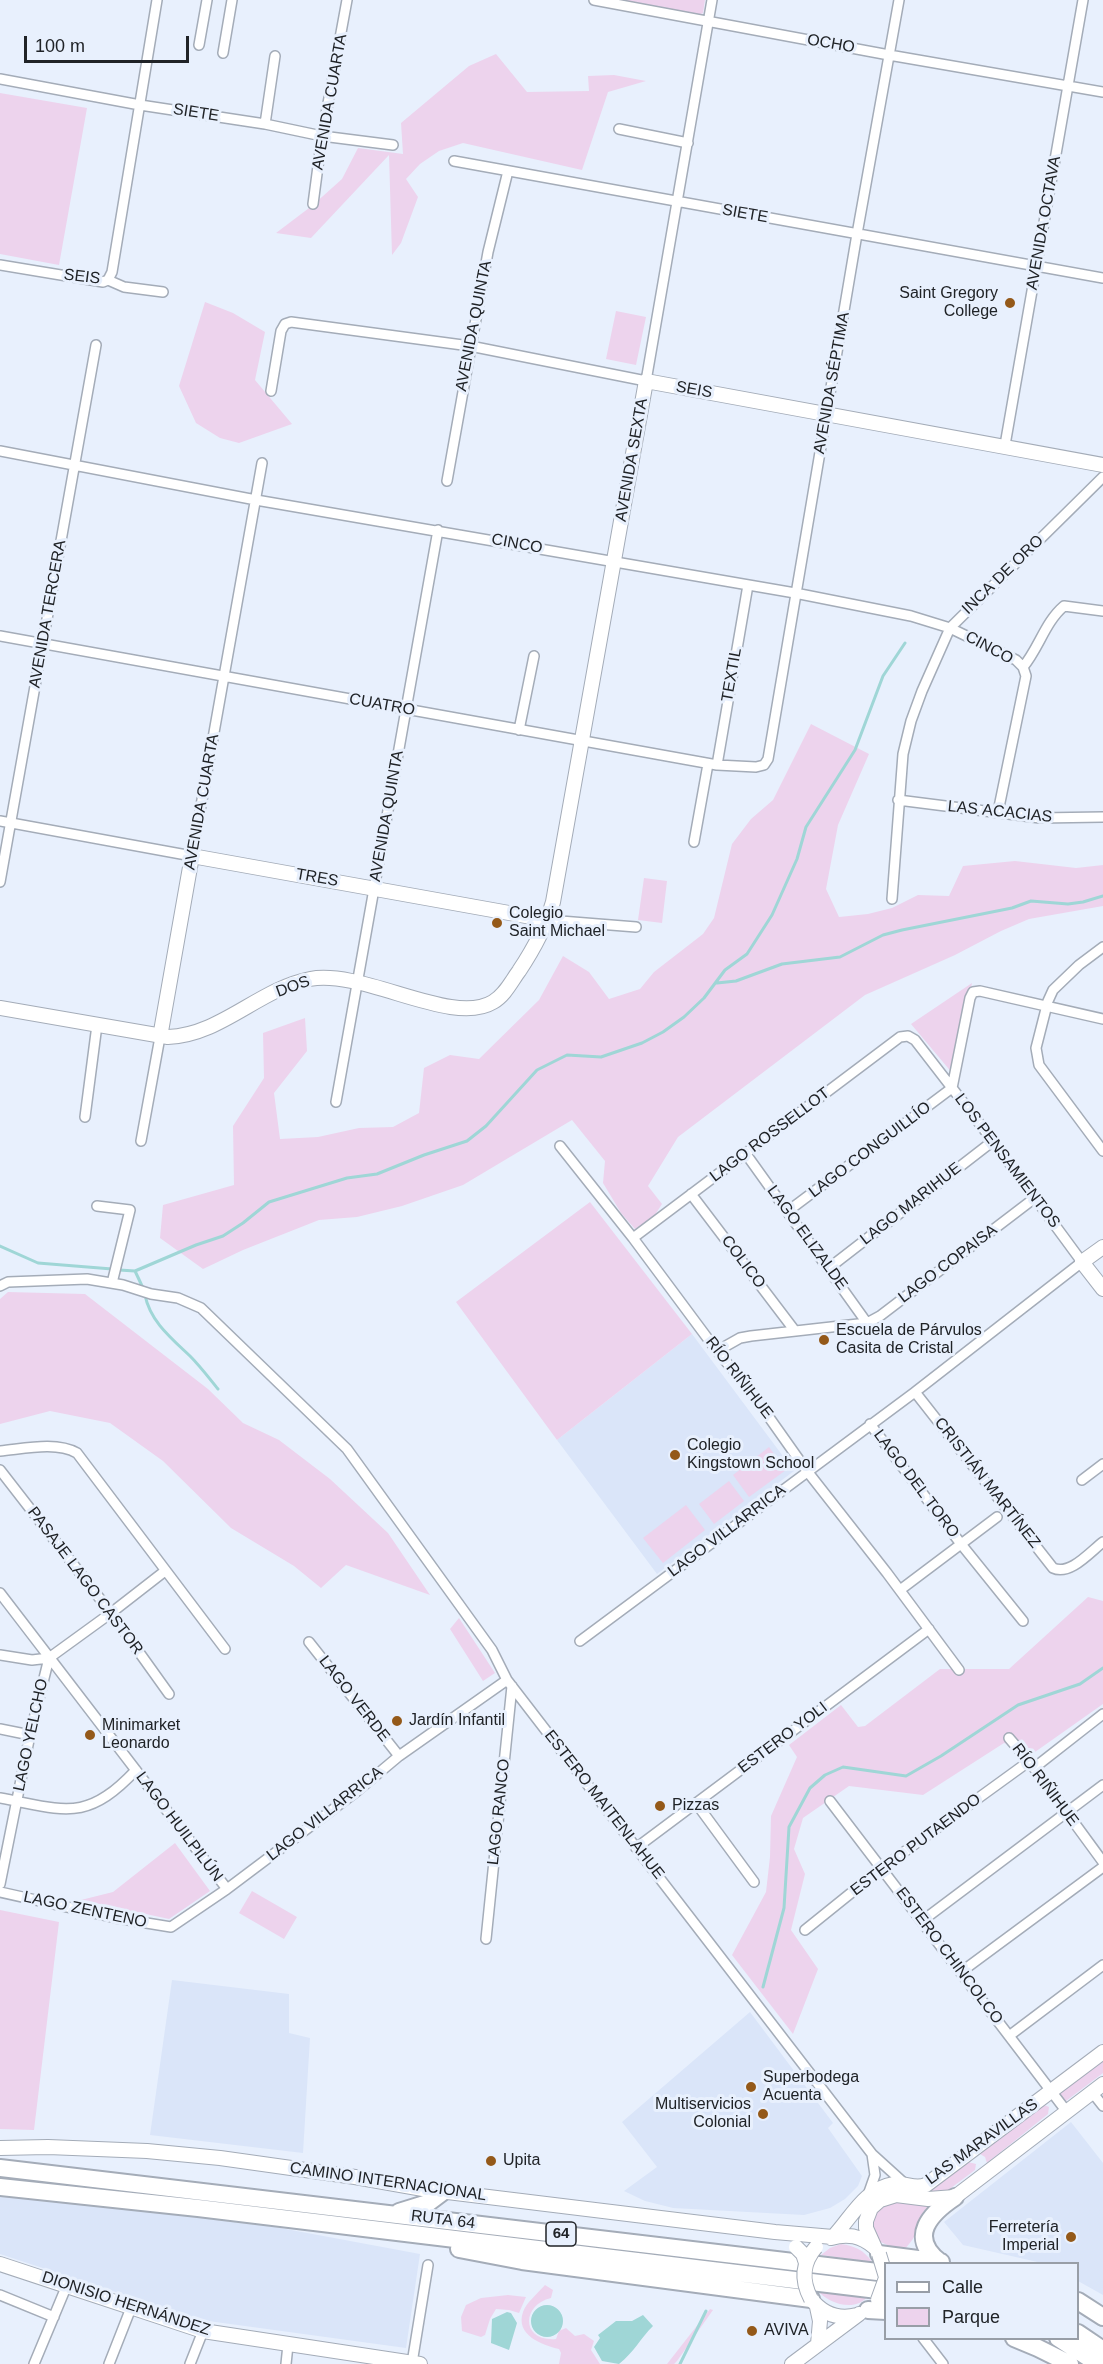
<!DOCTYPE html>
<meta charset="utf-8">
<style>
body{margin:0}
#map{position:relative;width:1103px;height:2364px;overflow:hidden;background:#e8f0fd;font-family:Helvetica,sans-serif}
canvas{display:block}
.legend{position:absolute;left:884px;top:2262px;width:195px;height:78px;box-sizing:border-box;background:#e8f0fd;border:2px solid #989ea7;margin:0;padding:8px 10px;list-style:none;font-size:18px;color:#202327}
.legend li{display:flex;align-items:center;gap:12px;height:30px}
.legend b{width:30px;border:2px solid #989ea7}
.scale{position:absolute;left:24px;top:36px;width:165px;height:27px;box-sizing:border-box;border:3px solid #202327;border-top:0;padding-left:8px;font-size:18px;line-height:21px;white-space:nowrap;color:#202327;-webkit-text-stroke:4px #e8f0fd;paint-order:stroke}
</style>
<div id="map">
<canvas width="1103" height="2364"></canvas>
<ul class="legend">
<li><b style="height:8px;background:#fff"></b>Calle</li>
<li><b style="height:16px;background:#edd3ed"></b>Parque</li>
</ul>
<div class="scale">100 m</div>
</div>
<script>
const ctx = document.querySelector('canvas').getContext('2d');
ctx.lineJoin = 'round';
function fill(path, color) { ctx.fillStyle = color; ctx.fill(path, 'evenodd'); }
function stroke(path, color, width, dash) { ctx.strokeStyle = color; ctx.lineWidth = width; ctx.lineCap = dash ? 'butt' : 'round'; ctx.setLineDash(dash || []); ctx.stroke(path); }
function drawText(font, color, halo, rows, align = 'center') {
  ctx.font = font + ' Helvetica,sans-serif'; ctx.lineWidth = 6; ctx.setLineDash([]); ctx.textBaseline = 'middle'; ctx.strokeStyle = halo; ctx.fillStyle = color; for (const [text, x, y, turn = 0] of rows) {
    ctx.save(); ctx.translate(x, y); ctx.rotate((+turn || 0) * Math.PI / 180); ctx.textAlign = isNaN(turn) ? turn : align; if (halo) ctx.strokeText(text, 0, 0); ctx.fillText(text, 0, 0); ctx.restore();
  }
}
fill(new Path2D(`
 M692,1334l102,137 -137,103 -100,-134z
 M172,1980l117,14v39l21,5 -7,115 -153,-18z
 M750,2012l83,111 -5,5 34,48 -4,10 -13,13 -15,9 -26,7 -131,-7 -28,-7 -21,-10 33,-24 -35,-45z
 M1071,2122l32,41v132l-25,-14v-17l-36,-1 -79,-18 -19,-23z
 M0,2193l275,34 145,27 -14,94 -205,-28 -201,-66z`), '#dae5f9');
fill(new Path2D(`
 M614,0h91l-2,13 -4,2z
 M496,54l31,38 62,-1 -1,-15 26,-1 32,6 -38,11 -26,78 -119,-27 -24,8 -19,13 -14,15 12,18 -17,46 -9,12 -3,-100 -78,83 -35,-5 37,-28 29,-26 16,-31 45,6 -2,-31 68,-57z
 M0,93l87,15 -28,157 -59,-11z
 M205,302l28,11 32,19 -10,48 37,44 -53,19 -19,-5 -24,-15 -17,-37z
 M616,311l30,6 -10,48 -30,-6z
 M811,724l58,30 -31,71 -12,64 13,28 29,-3 24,-6 26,-13 31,1 14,-30 52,-5 61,7 27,-3v41l-74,13 -28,12 -46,24 -90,40 -187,142 -30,49 14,18 -9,14 -18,11 -14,-16 -18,-30 2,-22 -33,-41 -109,65 -61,21 -45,11 -38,3 -76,30 -40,19 -43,-31 3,-33 71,-20 -1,-59 31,-48 -1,-45 42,-15 2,33 -33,42 6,46 38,-2 41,-9 34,-1 26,-14 5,-45 26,-13 29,4 60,-59 24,-44 26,16 20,27 31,-10 14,-17 49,-38 11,-16 18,-74 19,-25 22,-19z
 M644,878l23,3 -5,42 -24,-3z
 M972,983l-19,91 -42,-50z
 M590,1202l102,132 -135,106 -101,-138z
 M8,1292l77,2 123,95 35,34 36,17 51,39 58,54 42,62 -84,-30 -25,23 -27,-22 -63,-38 -68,-67 -53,-38 -60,-12 -50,13v-125z
 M769,1447l17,23 -37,27 -16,-22z
 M729,1481l15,20 -30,23 -15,-20z
 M686,1505l19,25 -42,33 -20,-25z
 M1088,1597l15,4v103l-68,48 -31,-9 -81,52 -74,-9 -46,32 -9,31 11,25 -14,56 27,39 -25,65 -61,-79 34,-63 4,-35 1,-41 26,-59 -8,-12 52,-40 17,22 7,-1 75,-57h69z
 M459,1618l36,55 -12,8 -33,-52z
 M175,1843l35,48 -41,28 -88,-19 32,-8z
 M252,1891l45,26 -13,22 -45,-26z
 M0,1910l59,12 -25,208 -34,-1z
 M1103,2059v14l-37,28 -7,-8z
 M1044,2105l5,2 -1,7 -61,49 -2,-6 -5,-3z
 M968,2162l8,2 -1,6 -28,21 -21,1z
 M885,2201l49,1c-18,13 -12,18 -20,35 -2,4 -6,8 -9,12 -16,-2 -42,-9 -33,-32 2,-5 9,-11 13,-16z
 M841,2244c14,2 23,6 31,18l-51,-7 9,-7z
 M545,2285l8,5 -2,8c-30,7 -30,44 5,41l3,-8 7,-3 9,8 9,-2 10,7 -3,9 9,14h-41l2,-11 -2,-4c-17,-4 -44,-14 -36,-37 3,-9 15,-19 22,-27z
 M817,2290l52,5c-13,18 -40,9 -52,-5z
 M508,2295l18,2 -7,16 -10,-3 -13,-1 -6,10 -5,16 -4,2 -19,-6 -1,-14 5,-12 15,-7z
 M710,2309l3,1 -36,51 -3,3h-7z`), '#edd3ed');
fill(new Path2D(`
 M531 2321a16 16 0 1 1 32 0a16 16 0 1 1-32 0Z
 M507,2312l4,1 6,10 -8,27 -18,-7 1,-24z
 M643,2315l10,11c-13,13 -19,26 -34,38l-17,-3 -8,-14 6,-9 -2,-3 18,-14h16z`), '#9fd6d6');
stroke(new Path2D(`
 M717,983l19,-2 46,-17 58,-7 43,-22 19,-5 110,-22 19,-7 37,3 15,-2 20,-6
 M0,1246l38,17 74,6
 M119,1270l16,1 61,-26 27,-9 20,-13 26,-21 78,-24 30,-4 47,-19 43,-14 19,-15 51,-56 30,-15 34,2 41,-14 21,-11 21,-15 20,-19 21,-28 22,-16 25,-39 25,-56 9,-32 49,-77 28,-74 22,-33
 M135,1271l8,17
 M145,1295c5,26 26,43 45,61 10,10 19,22 28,33
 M763,1987l21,-79 5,-81 21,-39 15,-13 18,-8 63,9 35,-20 77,-51 62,-21 23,-16
 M680,2364l26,-53`), '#9fd6d6', 3);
const street = new Path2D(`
 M594,0l295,55 214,37
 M199,45l8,-45
 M223,53l9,-53
 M0,79l140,26 125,19 57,12 71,9
 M265,124l10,-68
 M619,129l69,14
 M454,161l649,117
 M313,204l9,-68 25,-136
 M0,265l103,17 5,-2 16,7 39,5
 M108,280l4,-8 45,-272
 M271,391l10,-60 4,-7 6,-2 179,24 176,35 66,-381
 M1005,445l78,-445
 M0,451l256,49 539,93 116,23 39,12 66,32 7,7
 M447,481l41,-229 20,-81
 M0,636l717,129 39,2 8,-2 4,-6 89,-525 42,-234
 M1023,667c16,-19 22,-45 41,-61l39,5
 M519,730l15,-74
 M717,765l31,-180
 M898,800l142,18 63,-1
 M998,812l28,-136 -3,-9
 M0,821l192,35 70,-393
 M694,842l14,-78
 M0,882l96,-537
 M892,899l11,-145 8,-33 11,-30 28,-63 153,-151
 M548,920l88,7
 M1103,947l-24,18 -26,25 -5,11 -12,47 3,17 64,86
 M336,1102l102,-572
 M85,1117l12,-92
 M141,1141l19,-104
 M560,1146l73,92 84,113 32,38 58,82 80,102 72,97
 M746,1154l121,169
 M691,1194l104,137
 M97,1206l33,4 -18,73
 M788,1211l164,-123 18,-90 3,-6 7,-1 123,28
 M829,1268l164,-127
 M0,1286l8,-4 79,-3 36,6 28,9 27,4 23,10 146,141 145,201 15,30 365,474 32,29
 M717,1351l23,-13 11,-2 116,-13 13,-7 156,-119
 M915,1392l138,176c17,8 37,-16 50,-26
 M870,1424l91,120 62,77
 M0,1451c23,-2 56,-10 77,2l148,196
 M0,1470l111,143 58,81
 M1082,1480l21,-16
 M900,1590l97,-73
 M0,1593l227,296
 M580,1641l335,-249 167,-130 -89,-121 -78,-101 -7,-4 -8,1 -267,201
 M309,1642l90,114
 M0,1655l32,5 17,-2
 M0,1729l30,6
 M1009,1738l23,27 71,97
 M1034,1768l69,-54
 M0,1798c65,12 86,25 136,-28
 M830,1801l237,311
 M696,1803l58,79
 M636,1848l293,-219
 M0,1884l30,-149 19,-77 62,-45 54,-42
 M0,1892l116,26 55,9 56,-38 129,-97 43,-36 108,-76
 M922,1921l181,-136
 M805,1930l77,-62 142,-103 6,-2
 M486,1939l26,-253
 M961,1972l142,-105
 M1009,2036l94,-71
 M1092,2092l11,14
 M868,2195l7,-20 -3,-21
 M0,2295l54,22
 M923,2338l20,26
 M412,2363l16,-98
 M34,2364l33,-79
 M109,2364l22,-56
 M190,2364l13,-33
 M286,2364l2,-19`);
const secondary = new Path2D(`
 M0,1008l168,29c53,-2 91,-48 142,-58 54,-10 142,48 183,23 12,-7 18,-20 26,-31 14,-21 27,-45 34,-69l93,-521 457,84
 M160,1037l32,-181 356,64
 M1103,1247l-21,15 21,27
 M0,2148l48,-1 99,4 73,7 135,19 68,12 352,43 58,5c19,-20 31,-48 61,-53 12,-2 20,6 32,1l177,-133
 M831,2238c17,-5 30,-2 43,9
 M875,2248l-9,-20v-7l5,-13 9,-8 16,-5 32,4 27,-2 148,-113
 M0,2264l203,67 217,33
 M811,2299c12,15 27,21 46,16
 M817,2307l3,14 -2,23
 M792,2364l67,-50`);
const highway = new Path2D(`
 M0,2168l886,105
 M0,2187l198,21 688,83
 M399,2212l29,-9 16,-12
 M459,2249l63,12 289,38
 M879,2254l62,8
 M940,2262c-33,-25 -9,-49 15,-65
 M1078,2301l25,16
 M868,2310l18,1
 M1078,2333l25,17
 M1014,2338l24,10 32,16
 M1058,2338l40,26`);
stroke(street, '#a4acb8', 12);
stroke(secondary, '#a4acb8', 16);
stroke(highway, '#a4acb8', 20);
stroke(street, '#fff', 9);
stroke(secondary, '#fff', 14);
stroke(highway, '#fff', 16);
const secondaryBridge = new Path2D(`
 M796,2247l7,7 3,9
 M879,2254l7,23
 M811,2299c-10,-19 -9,-36 5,-52
 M878,2300l8,-22`);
stroke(secondaryBridge, '#a4acb8', 16, []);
stroke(secondaryBridge, '#fff', 14);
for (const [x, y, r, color] of [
 [1010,303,6,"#945919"],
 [497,923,6,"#945919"],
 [824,1340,6,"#945919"],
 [675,1455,6,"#945919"],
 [397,1721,6,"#945919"],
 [90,1735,6,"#945919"],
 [660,1806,6,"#945919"],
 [751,2087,6,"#945919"],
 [763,2114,6,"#945919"],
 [491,2161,6,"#945919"],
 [1071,2237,6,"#945919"],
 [752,2331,6,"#945919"]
]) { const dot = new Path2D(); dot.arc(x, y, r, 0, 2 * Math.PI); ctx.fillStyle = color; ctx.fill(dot); stroke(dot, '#e8f0fd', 2); }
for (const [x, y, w] of [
 [561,2234,30]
]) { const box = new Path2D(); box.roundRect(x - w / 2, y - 12, w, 24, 4.5); ctx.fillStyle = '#e8f0fd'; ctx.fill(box); stroke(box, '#202327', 1.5); }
drawText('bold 15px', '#202327', null, [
 ["64",561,2234]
]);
drawText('16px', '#202327', '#e8f0fd', [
 ["OCHO",831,44,10],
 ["AVENIDA CUARTA",330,102,-80],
 ["SIETE",196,113,9],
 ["SIETE",745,214,10],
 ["AVENIDA OCTAVA",1044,223,-80],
 ["SEIS",82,277,7],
 ["AVENIDA QUINTA",474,326,-79],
 ["AVENIDA SÉPTIMA",832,383,-80],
 ["SEIS",694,390,10],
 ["AVENIDA SEXTA",632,460,-80],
 ["CINCO",517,544,10],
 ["INCA DE ORO",1003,575,-44],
 ["AVENIDA TERCERA",48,614,-80],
 ["CINCO",989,648,28],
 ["TEXTIL",732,675,-80],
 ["CUATRO",382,705,10],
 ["AVENIDA CUARTA",202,802,-80],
 ["LAS ACACIAS",1000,812,6],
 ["AVENIDA QUINTA",387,816,-80],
 ["TRES",317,878,10],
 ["DOS",293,987,-20],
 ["LAGO ROSSELLOT",770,1135,-37],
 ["LAGO CONGUILLÍO",870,1150,-37],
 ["LOS PENSAMIENTOS",1007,1161,53],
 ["LAGO MARIHUE",911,1204,-38],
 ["LAGO ELIZALDE",807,1238,54],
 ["COLICO",743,1262,53],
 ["LAGO COPAISA",948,1264,-37],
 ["RÍO RIÑIHUE",739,1378,52],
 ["CRISTIÁN MARTÍNEZ",987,1483,52],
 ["LAGO DEL TORO",916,1484,53],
 ["LAGO VILLARRICA",727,1531,-37],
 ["PASAJE LAGO CASTOR",85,1581,53],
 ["LAGO VERDE",354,1699,52],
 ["LAGO YELCHO",31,1735,-78],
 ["ESTERO YOLI",783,1738,-37],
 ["RÍO RIÑIHUE",1045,1785,53],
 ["ESTERO MAITENLAHUE",604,1805,52],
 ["LAGO RANCO",499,1812,-84],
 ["LAGO VILLARRICA",325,1814,-38],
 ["LAGO HUILPILÚN",179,1827,53],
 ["ESTERO PUTAENDO",916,1845,-37],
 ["LAGO ZENTENO",85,1910,12],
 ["ESTERO CHINCOLCO",949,1956,53],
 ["LAS MARAVILLAS",982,2142,-36],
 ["CAMINO INTERNACIONAL",388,2182,8],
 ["RUTA 64",443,2220,7],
 ["DIONISIO HERNÁNDEZ",126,2304,18]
]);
drawText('16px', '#202327', '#e8f0fd', [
 ["Saint Gregory",998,294,"right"],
 ["College",998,312,"right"],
 ["Colegio",509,914],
 ["Saint Michael",509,932],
 ["Escuela de Párvulos",836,1331],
 ["Casita de Cristal",836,1349],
 ["Colegio",687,1446],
 ["Kingstown School",687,1464],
 ["Jardín Infantil",409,1721],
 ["Minimarket",102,1726],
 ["Leonardo",102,1744],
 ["Pizzas",672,1806],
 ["Superbodega",763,2078],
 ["Acuenta",763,2096],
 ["Multiservicios",751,2105,"right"],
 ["Colonial",751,2123,"right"],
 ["Upita",503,2161],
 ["Ferretería",1059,2228,"right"],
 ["Imperial",1059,2246,"right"],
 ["AVIVA",764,2331]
], 'left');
</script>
